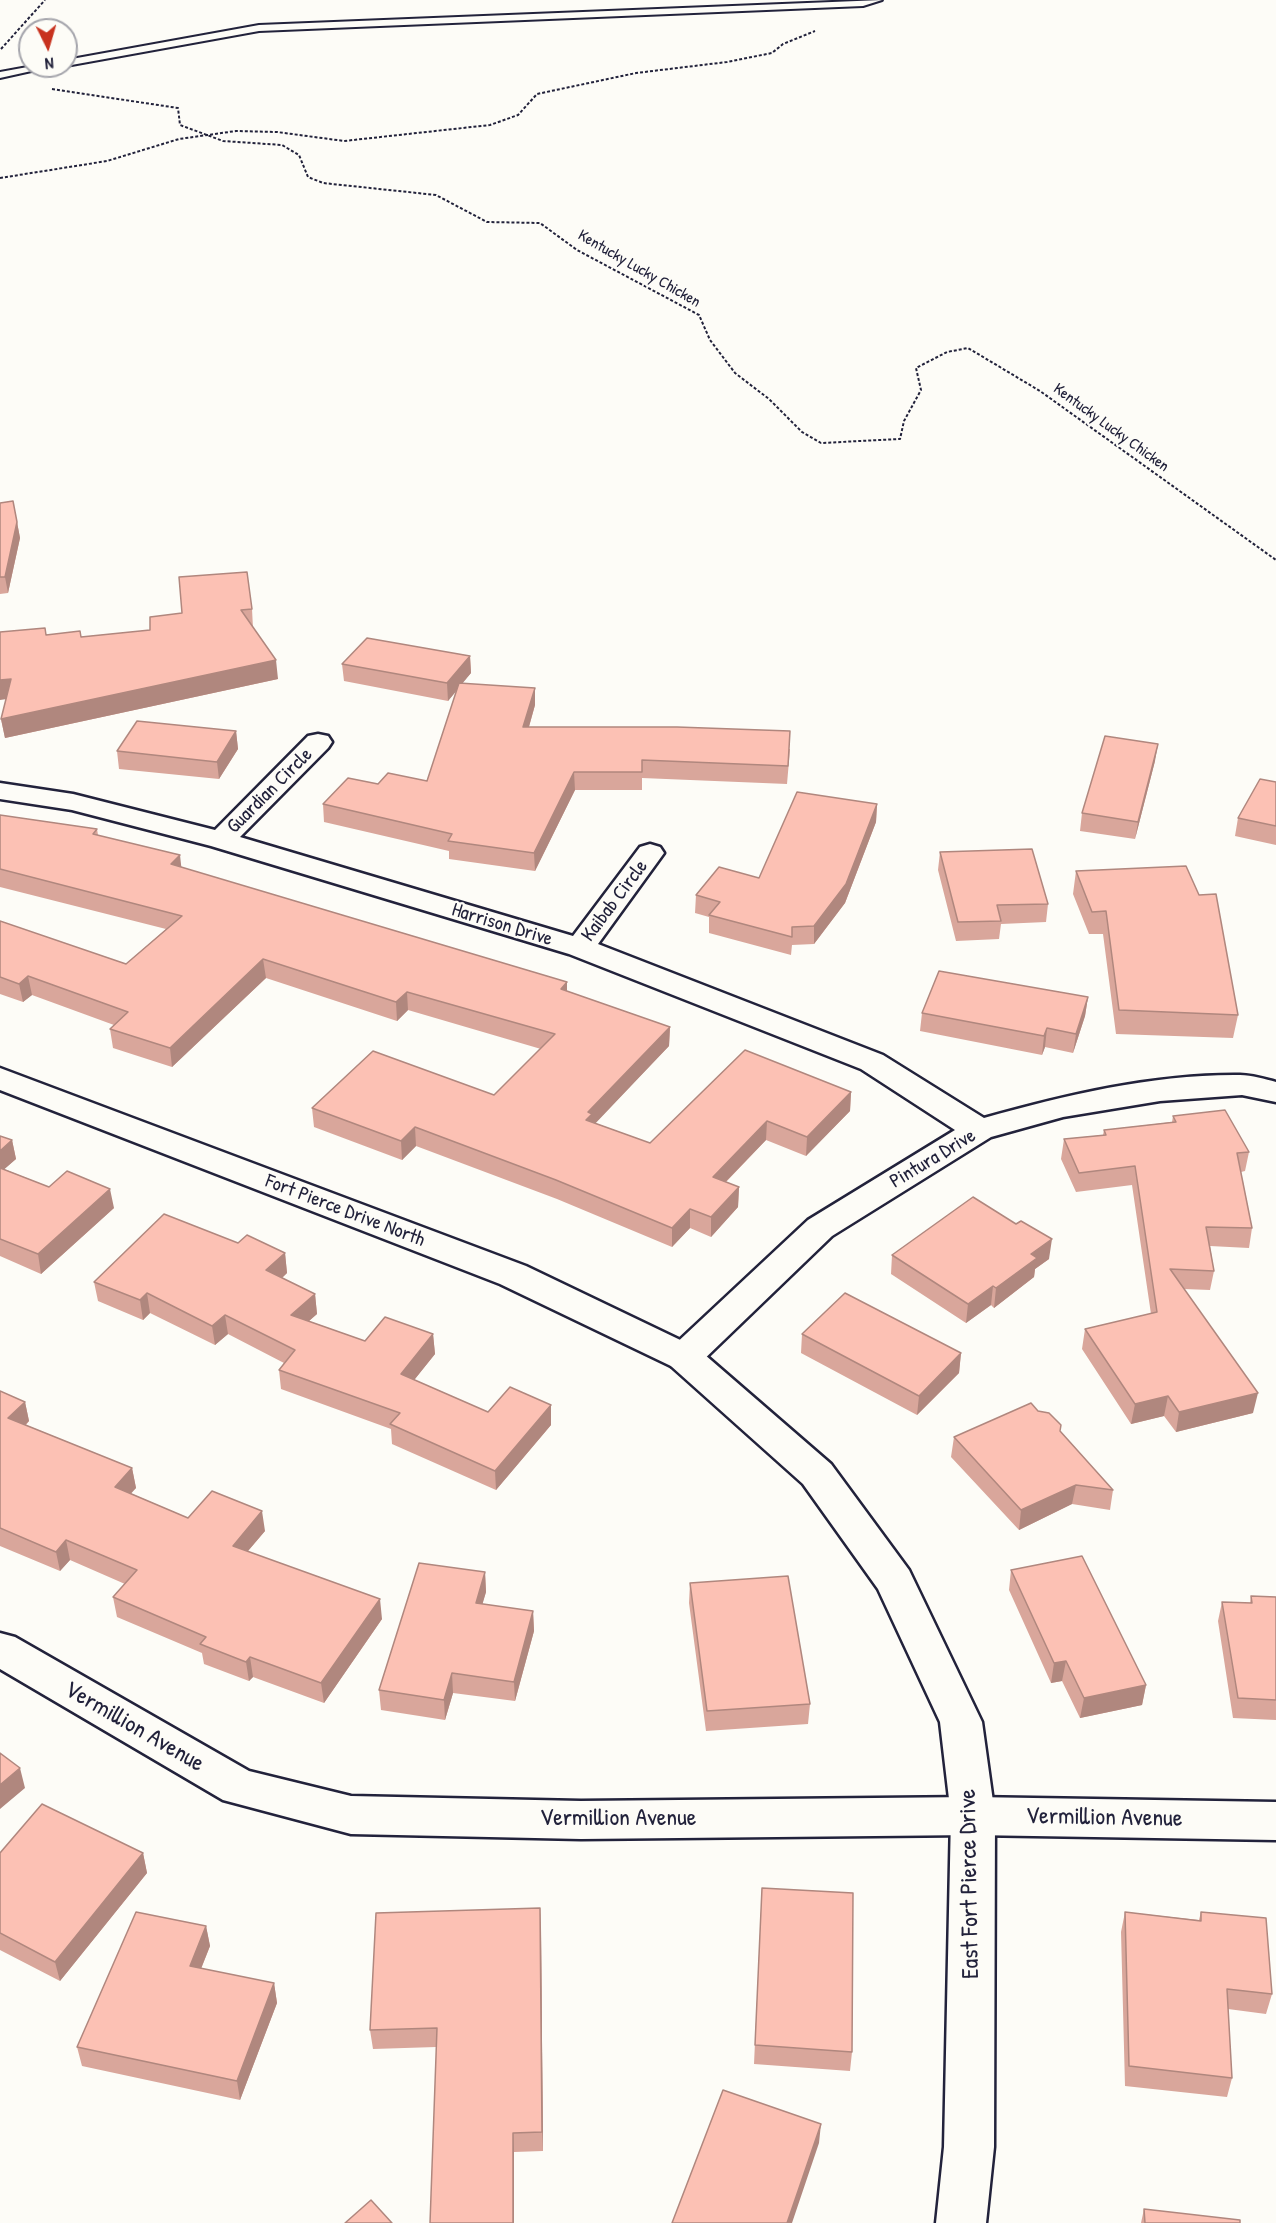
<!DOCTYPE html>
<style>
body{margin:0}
#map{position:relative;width:1276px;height:2223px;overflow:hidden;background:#fdfcf7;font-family:"Patrick Hand",sans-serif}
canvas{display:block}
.north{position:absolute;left:18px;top:18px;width:60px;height:60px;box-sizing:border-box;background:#fdfcf7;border:2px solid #a5a5ac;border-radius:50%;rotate:175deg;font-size:16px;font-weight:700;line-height:24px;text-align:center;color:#22223b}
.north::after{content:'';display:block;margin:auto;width:21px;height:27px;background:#c8321e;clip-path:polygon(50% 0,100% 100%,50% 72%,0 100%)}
</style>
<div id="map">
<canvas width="1276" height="2223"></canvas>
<div class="north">N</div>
</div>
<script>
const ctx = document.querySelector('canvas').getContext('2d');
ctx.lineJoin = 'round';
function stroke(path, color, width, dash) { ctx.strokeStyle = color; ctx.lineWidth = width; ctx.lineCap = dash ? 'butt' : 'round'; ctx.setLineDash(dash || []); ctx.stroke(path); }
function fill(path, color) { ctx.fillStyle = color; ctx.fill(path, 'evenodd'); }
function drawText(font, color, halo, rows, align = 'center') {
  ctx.font = font + ' "Patrick Hand",sans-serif'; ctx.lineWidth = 4.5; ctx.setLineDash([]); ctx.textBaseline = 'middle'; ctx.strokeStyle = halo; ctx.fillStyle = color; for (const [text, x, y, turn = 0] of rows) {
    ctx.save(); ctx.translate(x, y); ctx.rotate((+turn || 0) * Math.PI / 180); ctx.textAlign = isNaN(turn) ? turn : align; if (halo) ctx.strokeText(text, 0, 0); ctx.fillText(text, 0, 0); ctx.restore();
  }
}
const lane = new Path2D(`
 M882,0l-19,6 -604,25 -193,35v-6l193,-35z
 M33,66h21l-54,12v-6z`);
const street = new Path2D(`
 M318,734l10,2 4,6 -4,6 -88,89 333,99 67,-89 10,-3 10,3 4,6 -66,91 285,111 101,63c82,-23 170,-44 256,-43 12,0 25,4 36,7v20l-34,-7 -82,6 -97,16 -72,20 -159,99 -135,130 -13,4 -13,-4 -5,-9 5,-9 137,-128 147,-90 -94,-61 -292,-115 -358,-108 -139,-36 -72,-11v-16l73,11 142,36 93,-94z
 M0,1633l15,4 234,134 102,25 230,5 392,-4 303,5v38l-303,-5 -392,4 -230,-5 -128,-34 -223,-131z`);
const secondary = new Path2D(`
 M0,1068l526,198 171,82 134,116 78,106 73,152 13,94 -1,331 -8,76h-50l8,-76 7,-331 -11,-94 -62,-133 -75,-105 -132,-118 -171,-82 -500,-194z`);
stroke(lane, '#22223b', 4);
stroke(street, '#22223b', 5);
stroke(secondary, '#22223b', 5);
stroke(new Path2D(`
 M1,49l44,-49
 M52,89l126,19 2,17 43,16 59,4 17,10 9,22 15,6 113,12 51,27 53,1 37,27 122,65 11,25 25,33 34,26 33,33 19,11 79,-4 4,-18 17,-31 -5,-22 31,-16 21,-4 72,43 236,169
 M0,178l107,-17 72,-22 57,-8 41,1 67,9 146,-16 28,-10 19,-21 99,-21 91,-11 45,-9 11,-9 32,-13`), '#22223b', 2, [3, 2]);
fill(lane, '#fdfcf7');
fill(street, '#fdfcf7');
fill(secondary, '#fdfcf7');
fill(new Path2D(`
 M0,503l17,19 3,16 -12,55 -8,1z
 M252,609l1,19 25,51 -273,59 -4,-19 45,-84 35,2 69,-7v-13z
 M470,656l1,17 -9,10 73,22 -6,22 261,22 -3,35 -145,-6v12h-67l-40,81 -86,-12v-8l-125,-29 -1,-18 55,-20 49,-3 30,-91 -9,11 -104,-20 -2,-17z
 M236,731l2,18 -19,30 -100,-10 -2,-18z
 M1155,761l-20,78 -55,-8 2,-18z
 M1276,782v63l-41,-9 3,-18z
 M877,804l-1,18 -31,81 -31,41 -22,1 -1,10 -82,-22v-16l-14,-4 1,-18 63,-17z
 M0,815l97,14 1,6 83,32 386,115v9l103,36 -1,19 -74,77 55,20 201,-51 -1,19 -44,45 -40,-16 -40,42 13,5 -1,20 -27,30 -21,-9 -18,19 -115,-48 -141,-53 -14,14 -88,-33 -2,-19 182,-13 47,-46 -133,-39 -11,11 -131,-43 -94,89 -59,-19 -3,-19 4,-4 -82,-30 -9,7 -23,-8v-73l126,43 40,-35 -166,-42z
 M940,852l108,52 -2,18 -45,2 -2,15 -43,2 -18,-71z
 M1076,871l123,24 39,120 -5,23 -117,-4 -13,-100h-14l-16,-40z
 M1088,997l-3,19 -12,37 -28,-6 -3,8 -122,-24 2,-18z
 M1173,1116l76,36 -4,19 -4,1 11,56 -3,20 -39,-2 4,25 -4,19 -26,-1 69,124 -77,19 -12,-16 -33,8 -49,-75 3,-20 66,-15 -19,-129 -56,7 -15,-33 3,-20 39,-4 1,-5 68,-8z
 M0,1136l12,4 4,19 -12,10 45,18 65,21 -73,66 -41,-18z
 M238,1243l47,10 2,20 -5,5 33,16 2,20 -8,7 56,20 68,-7 2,20 -21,26 74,32 63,13 -55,65 -104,-46 -1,-15 -110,-40 -2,-19 5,-7 -56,-29 -13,11 -65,-32 -7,7 -45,-19 -4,-19z
 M892,1255l157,4 -14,10 -1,8 -40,31 -3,-3 -25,18 -75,-49z
 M802,1334l159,19 -2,20 -42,42 -116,-62z
 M0,1391l25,11 4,19 -3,4 106,43 4,20 -6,5 58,25 77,13 -17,20 134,68 -58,84 -71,-26 -4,4 -45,-17 -2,-11 -85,-36 -4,-20 12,-13 -55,-24 -10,11 -60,-25z
 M1038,1411l22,20 53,59 -3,20 -38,-6 -53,26 -68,-73 3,-20z
 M1011,1570l135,115 -4,20 -62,13 -18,-37 -11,2 -42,-93z
 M485,1572l1,20 -4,12 51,7 1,20 -19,70 -62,-8 -8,27 -64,-10 -2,-20z
 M690,1583l120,121 -2,20 -102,7 -17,-128z
 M1251,1596l25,1v123l-43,-2 -15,-97 4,-19 28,1z
 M0,1853h143l4,20 -87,108 -60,-31z
 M762,1888l90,164 -2,19 -96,-7z
 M1125,1912l74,8 2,-8 71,82 -6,20 -38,-5 4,69 -5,19 -102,-11 -4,-154z
 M206,1926l4,20 -9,23 73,14 3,20 -37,97 -158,-34 -5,-19z
 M541,1927l2,224 -29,1v71l-78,-176 -63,2 -3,-19z
 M1144,2209l96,14h-99z`), '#d9a69b');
fill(new Path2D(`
 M17,522l3,16 -12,55 -3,-16z
 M470,656l1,17 -23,28 -1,-18z
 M276,660l2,19 -273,59 -4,-19z
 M11,679l3,19 -14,2v-20z
 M535,688v17l-11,39 -1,-17z
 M236,731l2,18 -19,30 -2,-17z
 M1158,744l-3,17 -20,78 3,-17z
 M574,772l1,18 -40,81 -1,-18z
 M877,804l-1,18 -31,81 -31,41v-18z
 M180,855l2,18 -11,-9z
 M263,959l3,19 -94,89 -2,-19z
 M28,976l4,19 -9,7 -4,-18z
 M567,982v19l-6,-12z
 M407,992l1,18 -11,11 -1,-19z
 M1088,997l-3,19 -12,37 3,-19z
 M670,1027l-1,19 -77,81 -6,-7 2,-8z
 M1047,1028l-2,19 -3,8 2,-19z
 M851,1092l-1,19 -44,45 1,-19z
 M767,1121l-1,19 -54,56 1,-19z
 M415,1127l1,19 -14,14 -1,-19z
 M12,1140l4,19 -16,14v-22z
 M739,1187l-1,20 -27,30v-20z
 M110,1189l4,19 -73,66 -3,-20z
 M690,1209v19l-18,19v-19z
 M1052,1239l-3,20 -14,10 -1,8 -40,31 2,-20 35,-34z
 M285,1253l2,20 -18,17 -3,-20z
 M993,1286l-2,19 -25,18 2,-19z
 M147,1293l3,20 -7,7 -3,-20z
 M315,1294l2,20 -23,20 -3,-19z
 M225,1315l3,19 -13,11 -3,-19z
 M433,1334l2,20 -32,40 -2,-20z
 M961,1353l-2,20 -42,42 2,-19z
 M1258,1393l-5,20 -77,19 3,-20z
 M1168,1396l-4,20 -33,8 4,-20z
 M25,1402l4,19 -16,16 -5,-19z
 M551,1405v20l-55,65 -1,-19z
 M132,1468l4,20 -17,19 -4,-20z
 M1076,1485l-4,19 -53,26 2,-20z
 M262,1511l3,20 -29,34 -3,-19z
 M66,1540l4,20 -10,11 -4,-19z
 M485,1572l1,20 -9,31 -1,-20z
 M380,1599l2,20 -58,84 -3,-20z
 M533,1611l1,20 -19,70 -1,-19z
 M250,1657l3,20 -4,4 -3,-19z
 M1066,1661l-4,20 -11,2 3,-20z
 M452,1673l1,20 -8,27 -1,-20z
 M1146,1685l-4,20 -62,13 4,-20z
 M20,1768l5,20 -25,21v-24z
 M143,1853l4,20 -87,108 -5,-19z
 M540,1908l1,19 2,224 -1,-19z
 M206,1926l4,20 -16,40 -4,-20z
 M274,1983l3,20 -37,97 -3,-19z
 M821,2124l-2,19 -27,80h-5z
 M513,2133l1,19v71h-1z`), '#b0877e');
const building = new Path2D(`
 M13,501l4,21 -12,55h-5v-74z
 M247,572l5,37 -11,1 35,50 -275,59 10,-40 -11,1v-48l45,-4 1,7 34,-4 1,6 69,-7v-13l32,-4 -3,-36z
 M367,638l103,18 -23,27 -105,-19z
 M459,683l76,5 -12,39h154l113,4 -2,35 -146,-6v12h-68l-40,81 -86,-12 4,-7 -129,-30 25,-26 30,6 10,-11 39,8z
 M137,721l99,10 -19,31 -100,-11z
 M1105,736l53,8 -20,78 -56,-9z
 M1260,779l16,3v44l-38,-8z
 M797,792l80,12 -31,80 -32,42 -22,1v10l-83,-22 11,-13 -24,-7 23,-28 40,11z
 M0,815l97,14 -4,5 87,21 -9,9 396,118 -6,7 109,38 -82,85 4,2 -6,6 64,23 95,-93 106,42 -44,45 -40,-16 -54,56 26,10 -28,30 -21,-8 -18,19 -116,-48 -141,-53 -14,14 -89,-33 61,-57 121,44 61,-61 -148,-42 -11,10 -133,-43 -93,89 -60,-19 18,-17 -100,-36 -9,8 -19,-7v-56l126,43 56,-48 -182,-47z
 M1032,849l16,55 -51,1 4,16 -43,1 -18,-70z
 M1186,866l13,29 17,-1 22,121 -119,-5 -13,-99 -14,1 -16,-41z
 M939,971l149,26 -12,37 -29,-6 -3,8 -122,-23z
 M1225,1110l24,42 -12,1 15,75 -46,-1 8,44 -44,-2 88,124 -79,19 -11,-16 -33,8 -50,-75 72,-17 -22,-146 -56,7 -15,-34 42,-4 -2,-5 72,-8 -3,-6z
 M0,1136l12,4 -12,11z
 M0,1168l49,19 18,-16 43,18 -72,65 -38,-15z
 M973,1197l43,27 5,-3 31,18 -21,15 6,4 -41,30 -3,-2 -25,18 -76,-49z
 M164,1214l74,29 9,-8 38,18 -19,17 49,24 -24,21 74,26 20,-24 48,17 -32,40 87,38 22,-25 41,18 -56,66 -105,-47 10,-11 -121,-43 16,-20 -70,-35 -13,11 -65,-33 -7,7 -46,-18z
 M845,1293l116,60 -42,43 -117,-62z
 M0,1391l25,11 -17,16 124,50 -17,19 73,31 24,-27 50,20 -29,35 147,53 -59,84 -71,-26 -4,5 -46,-18 6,-7 -93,-40 24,-27 -71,-30 -10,12 -56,-24z
 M1031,1403l7,8 11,2 12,12 -1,6 53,59 -37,-5 -55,25 -67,-73z
 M1082,1556l64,129 -62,13 -18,-37 -12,2 -43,-93z
 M419,1563l66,9 -9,31 57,8 -19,71 -62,-9 -8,27 -65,-10z
 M788,1576l22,128 -103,7 -17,-128z
 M1251,1596l25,1v103l-38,-2 -16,-96 30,1z
 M0,1753l20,15 -20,17z
 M42,1804l101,49 -88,109 -55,-29v-80z
 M762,1888l91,5 -1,159 -97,-7z
 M540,1908l2,224 -29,1v90h-83l7,-195 -67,2 6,-117z
 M136,1912l70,14 -16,40 84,17 -37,98 -160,-34z
 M1125,1912l76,9v-9l65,6 6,76 -45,-5 5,89 -103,-12z
 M723,2090l98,34 -34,99h-115z
 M371,2200l21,23h-47z
 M1144,2209l96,11v3h-95z`);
fill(building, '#fcc1b4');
stroke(building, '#b0877e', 1.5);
drawText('16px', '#22223b', '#fdfcf7', [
 ["Kentucky Lucky Chicken",639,269,30],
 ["Kentucky Lucky Chicken",1111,428,36]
]);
drawText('20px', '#22223b', '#fdfcf7', [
 ["Guardian Circle",270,791,-45],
 ["Kaibab Circle",615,901,-53],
 ["Harrison Drive",502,925,17],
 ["Pintura Drive",933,1159,-31],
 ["Fort Pierce Drive North",345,1211,21]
]);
drawText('24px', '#22223b', '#fdfcf7', [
 ["Vermillion Avenue",134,1727,30],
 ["Vermillion Avenue",1104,1818,1],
 ["Vermillion Avenue",618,1819],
 ["East Fort Pierce Drive",970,1884,-91]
]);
</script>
